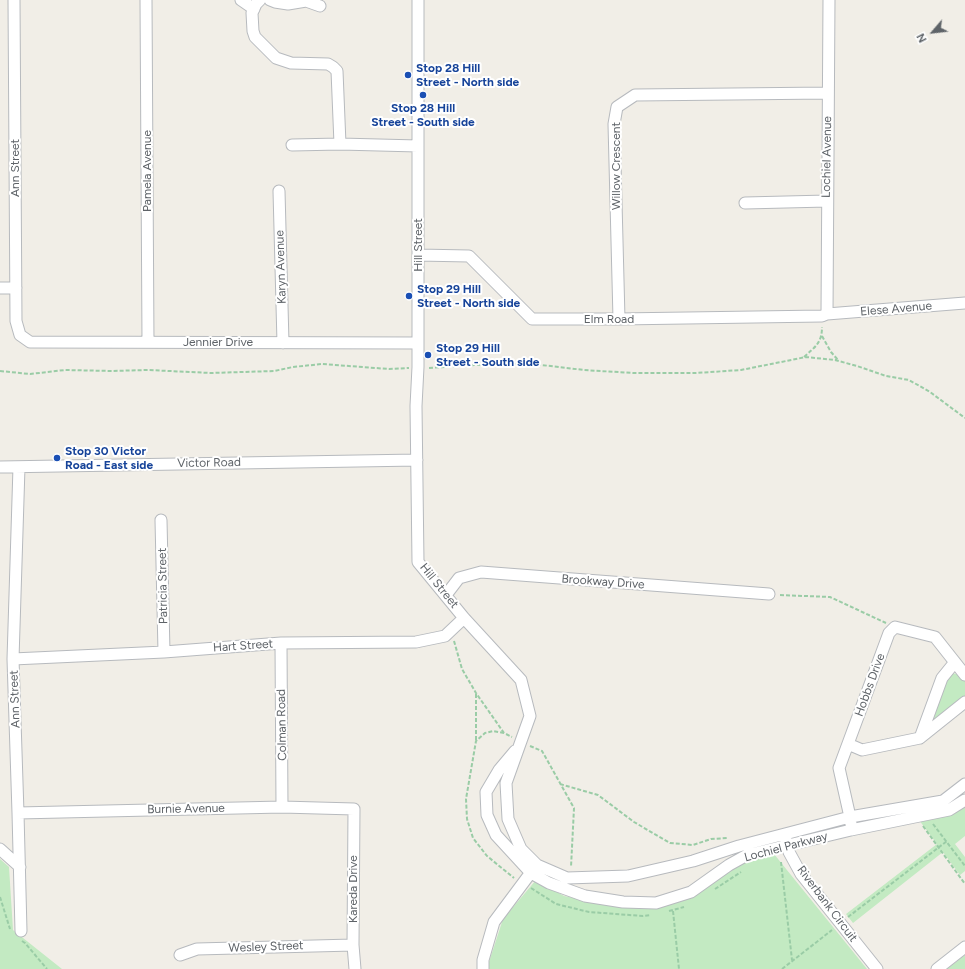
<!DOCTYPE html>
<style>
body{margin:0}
#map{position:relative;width:965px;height:969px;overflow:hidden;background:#f1eee7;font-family:Figtree,sans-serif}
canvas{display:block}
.north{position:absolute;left:913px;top:12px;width:40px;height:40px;-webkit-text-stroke:3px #fff;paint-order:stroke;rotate:242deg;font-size:11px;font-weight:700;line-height:16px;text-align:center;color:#5e6368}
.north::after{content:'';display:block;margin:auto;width:14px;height:18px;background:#5e6368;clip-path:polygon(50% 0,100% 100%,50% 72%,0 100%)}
</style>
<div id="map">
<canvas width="965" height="969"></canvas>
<div class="north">N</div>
</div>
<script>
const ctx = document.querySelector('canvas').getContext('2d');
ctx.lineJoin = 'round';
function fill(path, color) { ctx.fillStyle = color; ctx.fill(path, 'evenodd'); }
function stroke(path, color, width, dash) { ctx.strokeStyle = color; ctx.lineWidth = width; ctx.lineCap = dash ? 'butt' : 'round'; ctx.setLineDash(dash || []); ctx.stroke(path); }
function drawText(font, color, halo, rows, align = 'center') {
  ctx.font = font + ' Figtree,sans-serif'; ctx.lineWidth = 4; ctx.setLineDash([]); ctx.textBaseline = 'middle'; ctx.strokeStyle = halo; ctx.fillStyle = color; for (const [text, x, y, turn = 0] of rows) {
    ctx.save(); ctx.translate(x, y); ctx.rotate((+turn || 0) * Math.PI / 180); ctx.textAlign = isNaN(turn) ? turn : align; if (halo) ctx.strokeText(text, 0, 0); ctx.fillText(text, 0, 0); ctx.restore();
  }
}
fill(new Path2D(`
 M952,673l8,2 5,5v19l-30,23 -5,-1 16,-45z
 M965,805v31l-10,8 10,13v14l-5,4 -17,-23 -90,71 -7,-9 91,-70 -18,-24z
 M774,854l93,115h-379v-4l15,-46 33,-39 28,16 53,10 46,-1 55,-27 37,-22z
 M0,859l9,8 4,63 49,39h-62z
 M965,955v14h-18z`), '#c3eac2');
const minor = new Path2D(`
 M14,0l2,321 4,14 10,7 388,1
 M146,0l2,342
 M241,0l13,9
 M260,0l-4,4 -4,9 1,18 2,6 21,21 15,5 37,1 5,3 4,4 3,73 78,2
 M270,0l5,2 13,2 18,-3 14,5
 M418,0v367l-2,39 2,156 46,56 57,62 9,36 -24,67 2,36 13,30 16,16 30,13 61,-2 65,-15 46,-15 111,-29 93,-16 22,-17
 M292,145l48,-1
 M279,191l4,152
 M745,203l82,-2
 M418,255l51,1 63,63h87l203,-3 5,-2 138,-11
 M0,288h16
 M827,314l2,-314
 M619,319l-5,-195 3,-17 18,-12 193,-2
 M0,467l417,-7
 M19,467l-6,192 5,154 3,118
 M161,520l3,132
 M446,595l13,-17 22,-6 288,22
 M281,643l1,164
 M13,659l151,-7 117,-9 135,-1 29,-6 19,-18
 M920,738l22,-60 13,-16
 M848,744l14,6 58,-12 45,-36
 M515,751l-16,19 -13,22 1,23 9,20 35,38 18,10 36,13 38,6 33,1 35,-11 38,-27 18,-10 104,-25 98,-20 16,-10
 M18,813l264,-6 72,2 -1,136 2,24
 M851,824l-1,-7 -11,-49 50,-135 6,-6 40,10 30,38
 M785,838l3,7 1,7 12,22 76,95
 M0,849l20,18
 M180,955l17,-6 156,-4
 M483,969v-9l11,-38 41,-55
 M937,969l28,-22`);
stroke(minor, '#b7babe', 13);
stroke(new Path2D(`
 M822,336l9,16 7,8
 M804,357c11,-10 18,-14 18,-30
 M429,368l62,-4h42l51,6 49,3h63l45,-3 65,-13 29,3 22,6 29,10 23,4 21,12 35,26
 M0,371l30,3 35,-4 47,1 36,-1 63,3 63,-2 19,-4 29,-3 67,5 20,-1
 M780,595l50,2 56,26
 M454,641l8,28 14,24 28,40 8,4
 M476,694v47
 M504,733l-11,-2 -8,2 -9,8 -10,58 1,20 6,19 14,18 27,22
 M530,746l12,5 32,57 -3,59
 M560,784l38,11 36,27 36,21 23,2 18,-6 16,-1
 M933,824l32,42
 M923,826l42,58
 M781,862l11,98
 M531,888l25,16 33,8 54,4 8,-1
 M715,889l26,-17
 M0,897l10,32
 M669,911l15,-4
 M673,911l6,58
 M848,917l99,-76
 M22,941l3,2 22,26
 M782,969l50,-39`), '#9acca6', 2, [4, 2]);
stroke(minor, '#fff', 11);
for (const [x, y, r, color] of [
 [408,75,4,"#1a4fb4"],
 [423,95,4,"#1a4fb4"],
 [409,296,4,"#1a4fb4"],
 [428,355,4,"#1a4fb4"],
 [57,458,4,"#1a4fb4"]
]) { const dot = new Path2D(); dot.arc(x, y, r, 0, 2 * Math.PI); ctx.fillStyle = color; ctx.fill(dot); stroke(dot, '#fff', 1.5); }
drawText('bold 12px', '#164399', '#fff', [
 ["Stop 28 Hill",416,68],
 ["Street - North side",416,82],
 ["Stop 28 Hill",423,108,"center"],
 ["Street - South side",423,122,"center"],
 ["Stop 29 Hill",417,289],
 ["Street - North side",417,303],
 ["Stop 29 Hill",436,348],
 ["Street - South side",436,362],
 ["Stop 30 Victor",65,451],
 ["Road - East side",65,465]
], 'left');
drawText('12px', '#5e6368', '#fff', [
 ["Lochiel Avenue",827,157,-89],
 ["Willow Crescent",616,166,-90],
 ["Ann Street",15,168,-90],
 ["Pamela Avenue",147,171,-90],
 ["Hill Street",418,245,-90],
 ["Karyn Avenue",281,267,-92],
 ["Elese Avenue",896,309,-5],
 ["Elm Road",609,319],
 ["Jennier Drive",218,342],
 ["Victor Road",209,463,-1],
 ["Brookway Drive",603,582,4],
 ["Patricia Street",163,586,-91],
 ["Hill Street",439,586,51],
 ["Hart Street",243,646,-4],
 ["Hobbs Drive",870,685,-70],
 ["Ann Street",15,699,-92],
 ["Colman Road",282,725,-91],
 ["Burnie Avenue",186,809,-1],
 ["Lochiel Parkway",786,847,-15],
 ["Kareda Drive",353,889,-90],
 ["Riverbank Circuit",827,904,53],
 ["Wesley Street",266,947,-2]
]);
</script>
